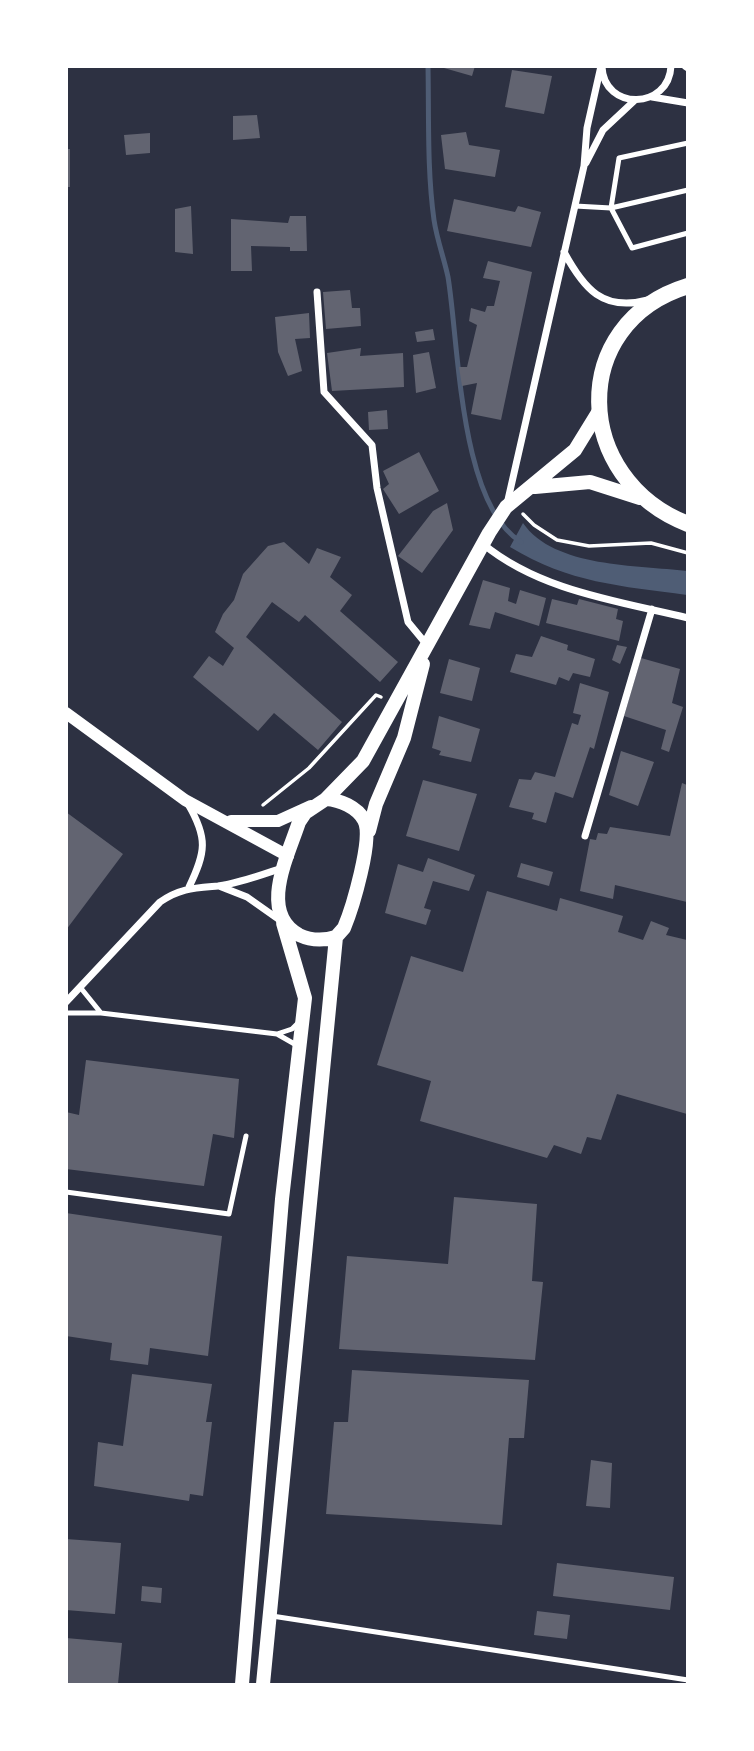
<!DOCTYPE html>
<style>
body{margin:0}
#map{position:relative;width:754px;height:1751px;overflow:hidden;background:#2d3142;font-family:"Nunito Sans",sans-serif}
canvas{display:block}
.frame{position:absolute;inset:0;border:68px solid #fff;pointer-events:none}
</style>
<div id="map">
<canvas width="754" height="1751"></canvas>
<div class="frame"></div>
</div>
<script>
const ctx = document.querySelector('canvas').getContext('2d');
ctx.lineJoin = 'round';
function fill(path, color) { ctx.fillStyle = color; ctx.fill(path, 'evenodd'); }
function stroke(path, color, width, dash) { ctx.strokeStyle = color; ctx.lineWidth = width; ctx.lineCap = dash ? 'butt' : 'round'; ctx.setLineDash(dash || []); ctx.stroke(path); }
fill(new Path2D(`
 M523,523c31,45 115,42 164,48v24c-66,-9 -118,-12 -177,-48z`), '#4f5d75');
stroke(new Path2D(`
 M428,66c1,51 -1,104 6,154 3,20 10,38 14,57 11,66 11,227 73,265`), '#4f5d75', 5);
fill(new Path2D(`
 M437,66h38l-3,10z
 M512,70l40,6 -8,38 -39,-7z
 M257,115l3,23 -27,2v-24z
 M466,132l3,13 31,5 -5,27 -50,-8 -4,-34z
 M150,133v20l-24,2 -2,-20z
 M66,149h4v38h-4z
 M454,199l61,13 3,-6 23,6 -10,35 -84,-16z
 M191,206l2,48 -18,-2v-43z
 M290,216h16l1,35h-17v-4l-39,-1 1,25h-21v-52l57,4z
 M488,261l44,11 -31,148 -30,-6 6,-31 -15,3 -3,-19h8l10,-42 -8,-4 2,-13 14,4 2,-6h7l6,-25 -17,-3z
 M350,290l2,18h8l1,18 -35,3 -3,-37z
 M309,313l1,25 -15,1 7,32 -14,5 -10,-24 -3,-35z
 M433,329l2,11 -18,2 -2,-10z
 M361,348l-1,8 43,-3 1,34 -72,4 -5,-38z
 M429,352l7,36 -20,5 -3,-38z
 M387,410l1,19 -19,1 -1,-18z
 M419,452l20,39 -40,23 -16,-25 6,-5 -6,-13z
 M447,503l6,27 -31,43 -24,-17 35,-45z
 M284,542l25,22 8,-16 24,9 -11,20 22,18 -12,16 58,51 -18,20 -75,-67 -6,7 -27,-20 -26,35 96,85 -24,28 -44,-37 -16,18 -65,-54 16,-21 14,10 11,-18 -19,-16 8,-18 11,-14 9,-26 25,-28z
 M483,580l27,8 -2,13 8,3 4,-14 26,8 -7,28 -44,-14 -5,17 -21,-4z
 M552,599l25,6 2,-6 39,10 -2,10 7,2 -4,20 -73,-18z
 M541,636l27,9 -1,5 28,9 -5,18 -17,-4 -4,8 -10,-4 -3,8 -46,-13 6,-18 16,3z
 M617,645l10,2 -7,17 -8,-4z
 M641,658l39,11 -8,34 11,4 -14,45 -8,-3 5,-19 -42,-14z
 M449,659l31,9 -8,33 -32,-8z
 M580,683l29,9 -15,57 -4,-2 -17,51 -18,-6 -9,31 -14,-4 2,-6 -25,-6 10,-28 12,1 4,-8 20,5 17,-54 6,2 3,-10 -8,-2z
 M439,716l41,13 -9,33 -32,-7 2,-4 -9,-3z
 M621,751l33,11 -16,44 -29,-11z
 M423,780l54,14 -18,57 -53,-15z
 M682,783l5,2v117l-72,-17 -2,14 -33,-8 10,-52 6,1 2,-7 9,1 3,-7 60,9z
 M66,812l57,42 -57,76z
 M428,858l47,17 -6,16 -36,-10 -9,27 7,2 -5,15 -41,-12 13,-49 25,8z
 M521,863l32,9 -4,14 -32,-9z
 M487,891l70,20 3,-13 63,18 -5,16 25,8 8,-19 18,7 -3,7 21,5v174l-70,-20 -16,46 -14,-3 -6,17 -27,-9 -7,13 -127,-37 11,-40 -54,-16 34,-109 52,16z
 M86,1060l153,19 -5,59 -21,-4 -9,52 -138,-17v-57l13,3z
 M454,1197l83,7 -5,77 11,1 -8,78 -196,-11 8,-93 101,8z
 M66,1213l156,23 -14,120 -58,-8 -2,17 -38,-5 2,-17 -46,-7z
 M352,1370l177,10 -5,58h-15l-7,87 -176,-11 8,-92h14z
 M132,1374l80,10 -6,38h6l-9,74 -13,-2 -1,7 -95,-15 4,-44 25,4z
 M591,1460l21,3 -2,45 -24,-2z
 M66,1539l55,4 -6,71 -49,-4z
 M557,1563l117,14 -4,33 -117,-14z
 M142,1586l20,2 -1,15 -20,-2z
 M537,1611l33,4 -3,24 -33,-4z
 M66,1638l56,5 -4,41h-52z`), '#626471');
stroke(new Path2D(`
 M523,514l11,11 23,15 32,6 62,-3 37,10
 M263,805l46,-37 67,-73 5,2`), '#fff', 3.5);
stroke(new Path2D(`
 M688,143l-69,15 -8,50 21,40 56,-15
 M575,206l36,2 77,-18
 M66,1013h35l-21,-26
 M101,1013l176,21
 M298,1046l-21,-12 15,-5 7,-7
 M66,1192l163,22 17,-78
 M272,1616l416,64`), '#fff', 5);
stroke(new Path2D(`
 M685,66l3,2
 M602,67c2,44 67,43 69,-1
 M652,97l36,6
 M586,163l17,-33 31,-29
 M564,252c20,37 39,60 84,48
 M317,292l7,100 48,53 5,43 31,134 19,23
 M507,504l77,-338 3,-38 14,-62
 M483,544c57,47 135,57 205,74
 M188,804c20,34 18,48 1,83
 M585,836l67,-227
 M219,886l28,11 34,24
 M66,1002l94,-100c20,-14 35,-14 58,-16 22,-3 43,-11 64,-18`), '#fff', 7);
stroke(new Path2D(`
 M66,713l119,87 103,56
 M231,821h47l33,-15`), '#fff', 12);
stroke(new Path2D(`
 M535,487l55,-5 50,16
 M326,799l37,-38 126,-228 17,-26 69,-57 24,-39
 M326,799c14,1 31,8 38,21 10,17 -12,89 -20,108l-8,9c-13,4 -24,4 -37,-2 -41,-22 -11,-79 0,-113l6,-9z
 M369,831l7,-27 28,-66 19,-74
 M242,1684l40,-485 23,-201 -22,-75
 M263,1684l73,-747`), '#fff', 14);
stroke(new Path2D(`
 M688,286c-121,37 -116,193 0,238`), '#fff', 16);
</script>
